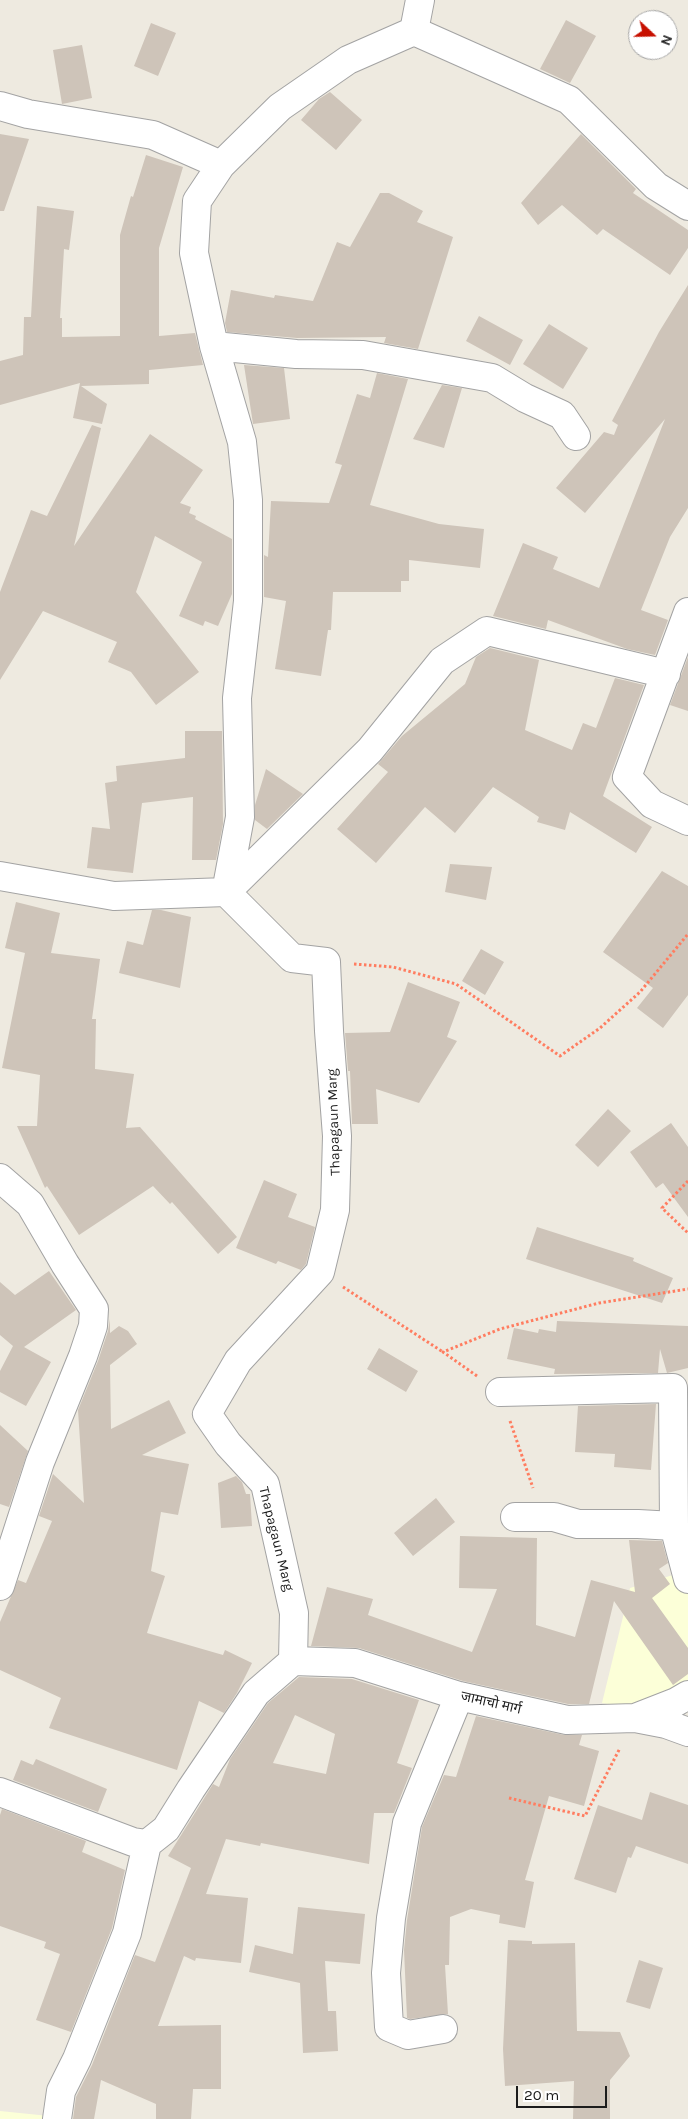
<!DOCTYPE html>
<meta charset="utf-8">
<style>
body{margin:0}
#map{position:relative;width:688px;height:2119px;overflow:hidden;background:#eeeae0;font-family:Karla,sans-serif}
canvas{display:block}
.north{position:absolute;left:628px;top:10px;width:50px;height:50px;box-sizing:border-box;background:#fff;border:1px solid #a4a4a4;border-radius:50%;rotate:111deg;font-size:14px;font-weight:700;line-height:20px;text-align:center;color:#1c1c1c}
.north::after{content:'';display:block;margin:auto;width:18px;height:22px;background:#c71000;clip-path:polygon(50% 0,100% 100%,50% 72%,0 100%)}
.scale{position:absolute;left:516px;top:2086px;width:91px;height:22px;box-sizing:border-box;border:2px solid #1c1c1c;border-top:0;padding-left:6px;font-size:15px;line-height:18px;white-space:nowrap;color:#1c1c1c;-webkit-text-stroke:4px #fff;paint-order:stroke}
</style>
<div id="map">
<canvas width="688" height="2119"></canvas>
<div class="north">N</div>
<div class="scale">20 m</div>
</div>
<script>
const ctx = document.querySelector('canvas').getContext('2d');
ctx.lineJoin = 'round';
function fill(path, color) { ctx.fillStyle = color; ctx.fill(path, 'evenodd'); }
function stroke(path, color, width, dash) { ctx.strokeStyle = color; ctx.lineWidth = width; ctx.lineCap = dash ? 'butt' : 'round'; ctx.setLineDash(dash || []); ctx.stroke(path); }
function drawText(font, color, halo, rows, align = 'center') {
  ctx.font = font + ' Karla,"Noto Sans Devanagari",sans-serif'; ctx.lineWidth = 4; ctx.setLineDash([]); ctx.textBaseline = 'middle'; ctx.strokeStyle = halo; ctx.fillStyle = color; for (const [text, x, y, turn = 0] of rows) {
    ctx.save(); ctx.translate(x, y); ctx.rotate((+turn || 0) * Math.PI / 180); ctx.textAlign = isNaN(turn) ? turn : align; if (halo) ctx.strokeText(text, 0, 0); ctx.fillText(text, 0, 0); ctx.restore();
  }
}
fill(new Path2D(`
 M673,1575l15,15v104l-43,16 -43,-7 28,-115z
 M0,2111l49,5 -1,3h-48z`), '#fcffd8');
fill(new Path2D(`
 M566,20l30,16 -26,47 -30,-14z
 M151,23l25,10 -18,43 -24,-10z
 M82,45l10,53 -30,6 -9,-54z
 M330,92l32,28 -26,30 -35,-30 18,-21z
 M0,134l29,5 -25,72h-4z
 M581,134l55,55 -3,4 55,37v18l-18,27 -67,-46 -6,6 -35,-30 -24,20 -17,-22z
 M146,155l37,12 -24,81v88l36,-3 8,32 -54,5v14l-68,2 26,18 -5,20 -29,-6 7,-35 -80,22v-44l23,-6 1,-38h7l6,-111 37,5 -5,39 -5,-1 -4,69h2v19l58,-1v-101l11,-39 2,1z
 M380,193h9l34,18 -6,11 36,15 -35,112 -34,-6 2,-6 -89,1 -70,-6 -2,-9 6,-33 43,8 1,-3 38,6 24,-59 13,5z
 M688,285v223l-18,29 -29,73 27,10 -13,35 -28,-6 -79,-29 -2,9 -53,-13 30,-73 35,14 -5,12 46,19 66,-169 -80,94 -29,-25 48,-56 10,3 4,-10 -6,-4 47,-89z
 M479,316l44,24 -13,25 -44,-24z
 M549,324l39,24 -25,41 -40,-25z
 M244,365l40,3 6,51 -37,5z
 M377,373l31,6 -38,126 69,19 45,5 -4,39 -71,-8v21h-8v11h-68l-2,38h-3l-7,46 -46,-7 11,-68 -22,-4v-42l4,2 3,-56 58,2 13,-38 -7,-2 22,-69 13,4z
 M442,385l20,3 -18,60 -31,-9z
 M92,425l9,3 -27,118 76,-112 53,36 -23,33 11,4 -2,6 7,3 -1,3 37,20v55l-14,32 -13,-5 -2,5 -24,-10 23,-54 -47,-26 -19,56 63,80 -43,33 -25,-33 -23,-10 9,-20 -74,-31 -43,69v-88l31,-82 16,6z
 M490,648l49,12 -14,70 47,20 11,-27 13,5 19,-50 29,7 -41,111 49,31 -16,26 -66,-41 -5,18 -28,-8 2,-5 -46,-30 -38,46 -30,-26 -49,56 -39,-34 51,-57 -10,-8 24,-28 63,-52 11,-27z
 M688,657v54l-18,-6z
 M185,731h37l1,93 -7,36h-24l1,-63 -51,6 -9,70 -46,-5 5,-41 18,2 -5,-46 12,-2 -1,-15 69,-8z
 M266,769l37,25 -36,35 -12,-9v-15z
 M450,864l42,3 -6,33 -41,-8z
 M662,871l26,15v109l-25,33 -26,-20 16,-20 -50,-36z
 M16,902l44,11 -9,40 49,6 -8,60h4l-1,50 39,5 -8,54 14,-1 97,110 -19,17 -46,-52 -2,2 -17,-18 -74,49 -32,-49 -2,2 -28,-62h20l3,-51 -38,-7 23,-115 -20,-5z
 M152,910h9l30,7 -11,71 -61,-15 8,-32 16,4z
 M481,949l23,13 -19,33 -23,-14z
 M408,982l52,20 -13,35 10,4 -38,62 -43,-14 2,35h-26l-2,-53h-2l-3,-38 45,-1z
 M608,1109l23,22 -33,36 -23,-22z
 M671,1123l17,24v70l-25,-34 -7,5 -26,-36z
 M264,1180l33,14 -9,23 27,10 -9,37 -5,6 -23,-9 -2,3 -40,-16z
 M537,1227l97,31 -1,3 40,17 -11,25 -136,-44z
 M49,1271l27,39 -52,37 27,15 -25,44 -26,-14v-21l13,-25 -13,-11v-53l15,13z
 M110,1319v14l9,-7 9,5 9,13 -27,21 1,64 58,-29 17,33 -44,22 47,9 -11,51 -17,-3 -10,59 14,5 -18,57 76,22 2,-5 27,13 -15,30 -13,20 -25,-12 -22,69 -128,-42 12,-30 -61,-28v-48l18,-42 8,3 26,-62 -13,-5 14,-42 31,29 -6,-93 20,-49 10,-30z
 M557,1321l131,5v42l-21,5 -7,-24 -2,24 -104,1 1,-5 -48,-10 7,-31 24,5 1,-4 17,3z
 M379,1348l39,23 -12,21 -39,-23z
 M656,1404l-5,66 -37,-3 1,-13 -40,-2 3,-46z
 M0,1425l28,26 -19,56 -9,-3z
 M236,1476l6,6 4,12h4l2,32 -31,2 -3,-45z
 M436,1498l19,24 -42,34 -19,-23z
 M460,1536l77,2 -1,87 39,12 16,-57 44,12 -6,-52 33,1 6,22 -9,6 11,15 -18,14 36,50v26l-15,11 -59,-84 -25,103h-21l-105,-23 -104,-33 -48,-2 16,-59 46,12 -5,16 104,37 25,-63 -38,-1z
 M299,1677l53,2 67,21 -22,63 15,5 -18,45h-20l-5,51 -108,-21 -1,3 -34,-7 -20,55 42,4 -7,65 -45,-5 -1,3 -11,-5 -26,70 63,-1v64h-28l-2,30h-35v-15l-55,-24 -7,39h-21l3,-22 16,-32 43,-110 20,7 36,-94 -23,-12 45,-72 6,3 11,-28 38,-56zM295,1715l40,19 -9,40 -53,-11z
 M476,1716l88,19h18l-3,10 20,6 -15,55 -35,-10 -24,84 9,2 -9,46 -26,-5 1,-8 -29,-6 -21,8 -1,48h-4l3,49 -38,5 -3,-1 -3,-68 3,-30 15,-93 22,-52 12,2z
 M36,1759l71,30 -9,23 -85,-32 8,-20 12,5z
 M650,1792l38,13v59l-52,-18 -5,12 -3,-1 -12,36 -42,-14 24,-74 44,15z
 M2,1809l84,32 -4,11 43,18 -13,58 -41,104 -35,-12 24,-66 -16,-6 2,-6 -46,-16v-111z
 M298,1907l67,7 -5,50 -35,-3 3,50h8l2,40 -35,2 -3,-70 -51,-11 6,-27 38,9z
 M508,1940l24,1v3l43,-1 2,88 43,1 10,24 -20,24v39h-37l1,-38 -69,5 -2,-37z
 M639,1960l24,8 -13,41 -24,-7z`), '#cec4b9');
const minor = new Path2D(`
 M414,31l6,-31
 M0,106l28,8 125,21 68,30
 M214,346l82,8 67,1 129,23 33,20 37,17 14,21
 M688,612l-61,165 25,27 36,17
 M0,876l114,20 112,-4 66,66 34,4 3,69 8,105 -2,74 -15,62 -82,89 -31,53 21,30 37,40 29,129 -1,48
 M226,892l14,-75 -3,-119 11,-97v-101l-6,-58 -28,-96 -20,-93 3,-52 24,-36 59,-58 68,-47 66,-29 155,69 87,86 32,20
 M226,892l144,-142 72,-89 45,-30 179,43
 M0,1178l30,26 35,60 29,45 -1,17 -10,30 -43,106 -40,124
 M500,1392l173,-4 1,138
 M515,1517h39l24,7h60l36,2 14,53
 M293,1661l62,2 104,33 108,24 68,-2 41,-16 12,-7
 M635,1718l31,6 22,8
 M0,1792l133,50 14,2 19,-15 25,-40 65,-96 37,-32
 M443,2029l-35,6 -19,-8 -3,-54 5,-55 16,-95 52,-127
 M57,2119l4,-28 16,-32 50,-126 20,-89`);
stroke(minor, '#a3a3a3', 30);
stroke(new Path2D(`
 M354,964l39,3 63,17 104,72 40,-28 40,-36 48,-58
 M688,1181l-26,27 26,25
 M343,1287l100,65
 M477,1376l-34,-24 57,-23 99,-26 89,-14
 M510,1421l23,67
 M509,1798l76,18 35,-68`), '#ff7d60', 3, [2.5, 2.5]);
stroke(minor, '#fff', 28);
drawText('14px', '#1c1c1c', '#fff', [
 ["Thapagaun Marg",334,1122,-92],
 ["Thapagaun Marg",276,1539,76],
 ["जामाचो मार्ग",491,1703,13]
]);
</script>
